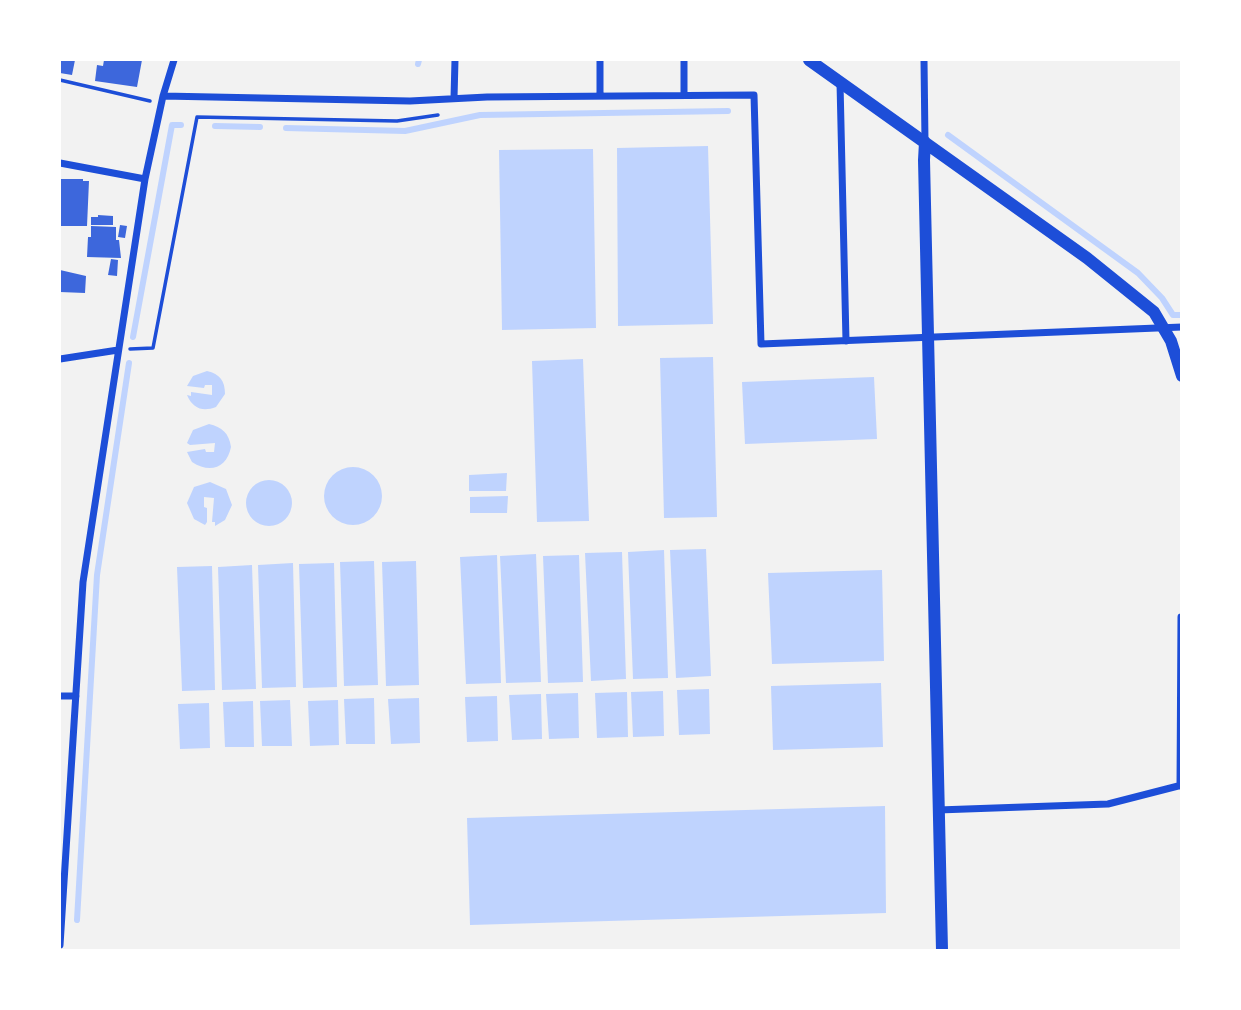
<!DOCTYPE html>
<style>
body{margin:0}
#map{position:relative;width:1241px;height:1010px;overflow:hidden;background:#f2f2f2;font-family:"Alegreya Sans",sans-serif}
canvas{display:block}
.frame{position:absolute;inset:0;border:61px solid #fff;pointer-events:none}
</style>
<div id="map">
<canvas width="1241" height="1010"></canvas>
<div class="frame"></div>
</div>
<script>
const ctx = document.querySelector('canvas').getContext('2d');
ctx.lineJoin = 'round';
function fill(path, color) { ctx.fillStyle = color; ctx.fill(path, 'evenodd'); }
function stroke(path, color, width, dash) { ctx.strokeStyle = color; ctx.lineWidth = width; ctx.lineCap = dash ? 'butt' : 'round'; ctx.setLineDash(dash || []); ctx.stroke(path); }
fill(new Path2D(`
 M708,146l5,178 -95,2 -1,-178z
 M593,149l3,179 -94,2 -3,-180z
 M713,357l4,160 -53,1 -4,-160z
 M583,359l6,162 -52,1 -5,-161z
 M207,371c13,3 18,10 18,23l-9,13c-13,5 -23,2 -29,-12l4,1v-4l21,3v-10h-7l-1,3 -17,-2 6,-10z
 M874,377l3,62 -132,5 -3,-62z
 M209,424c13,3 20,9 22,23 -4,21 -21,27 -39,15l-5,-10 18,-3 1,3h8l1,-9 -25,2 -3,-2 6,-13z
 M324 496a29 29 0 1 1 58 0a29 29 0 1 1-58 0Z
 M507,473l-1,18h-37v-16z
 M246 503a23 23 0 1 1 46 0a23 23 0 1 1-46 0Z
 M210,482l16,7 6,16 -7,15 -10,6v-4h-3l2,-24 -10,-1v10l3,1v14l-2,3 -11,-6 -7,-16 7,-16z
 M508,496l-1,17h-37v-16z
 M706,549l5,127 -35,2 -6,-128z
 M664,550l4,128 -35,1 -5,-127z
 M622,552l4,127 -35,2 -6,-128z
 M536,554l5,128 -35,1 -6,-127z
 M497,555l4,128 -35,1 -6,-127z
 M579,555l4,127 -35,1 -5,-127z
 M374,561l4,124 -34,1 -4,-124z
 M416,561l3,124 -33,1 -4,-124z
 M293,563l3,124 -34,1 -4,-123z
 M334,563l3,124 -34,1 -4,-124z
 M252,565l4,124 -34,1 -4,-123z
 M212,566l3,124 -33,1 -5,-124z
 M882,570l2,91 -112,3 -4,-91z
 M881,683l2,64 -110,3 -2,-64z
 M709,689l1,45 -31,1 -2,-45z
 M663,691l1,45 -31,1 -2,-45z
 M627,692l1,45 -31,1 -2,-45z
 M578,693l1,45 -30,1 -3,-45z
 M541,694l1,45 -30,1 -3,-45z
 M497,696l1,45 -31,1 -2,-45z
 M374,698l1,46h-29l-2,-45z
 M419,698l1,45 -29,1 -3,-45z
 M290,700l2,46h-30l-2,-45z
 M338,700l1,45 -29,1 -2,-45z
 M253,701l1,46h-29l-2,-45z
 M209,703l1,45 -30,1 -2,-45z
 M885,806l1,107 -416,12 -3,-107z`), '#bfd3fe');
stroke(new Path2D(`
 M418,64l1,-4
 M215,126l45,1
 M286,128l119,3 75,-16 248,-4
 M948,135l190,138 24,25 11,17h9
 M133,337l39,-212h9
 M77,920l20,-345 32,-212`), '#bfd3fe', 6);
fill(new Path2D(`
 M60,60h15l-3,15 -12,-2z
 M104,60h38l-5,27 -42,-6 2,-16 6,1z
 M60,179h23v2h6l-2,45h-27z
 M98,215l15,1v9h-22v-8h7z
 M120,225l7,1 -2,12 -7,-1z
 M91,226l25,1v13h3l2,18 -34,-1 1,-20h3z
 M111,259l7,1 -1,16 -9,-1z
 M60,270l26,6 -1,17 -25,-1z`), '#3d67dc');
stroke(new Path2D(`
 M60,80l90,21
 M130,349l23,-1 44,-231 200,4 41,-6`), '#1d4ed8', 3.5);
stroke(new Path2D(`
 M600,60v36
 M924,60l1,82
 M840,83l6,258
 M684,95v-35
 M163,96l247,5 77,-4 267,-2 7,249 421,-17
 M454,98l1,-38
 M60,163l85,16
 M60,359l58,-9
 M60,696h16
 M1180,786l1,-169
 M938,810l170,-6 74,-19
 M60,945l23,-363 62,-403 18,-83 11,-36`), '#1d4ed8', 7);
stroke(new Path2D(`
 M809,60l278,198 67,54 17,29 11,35
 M925,142l-1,18 18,790`), '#1d4ed8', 12);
</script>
